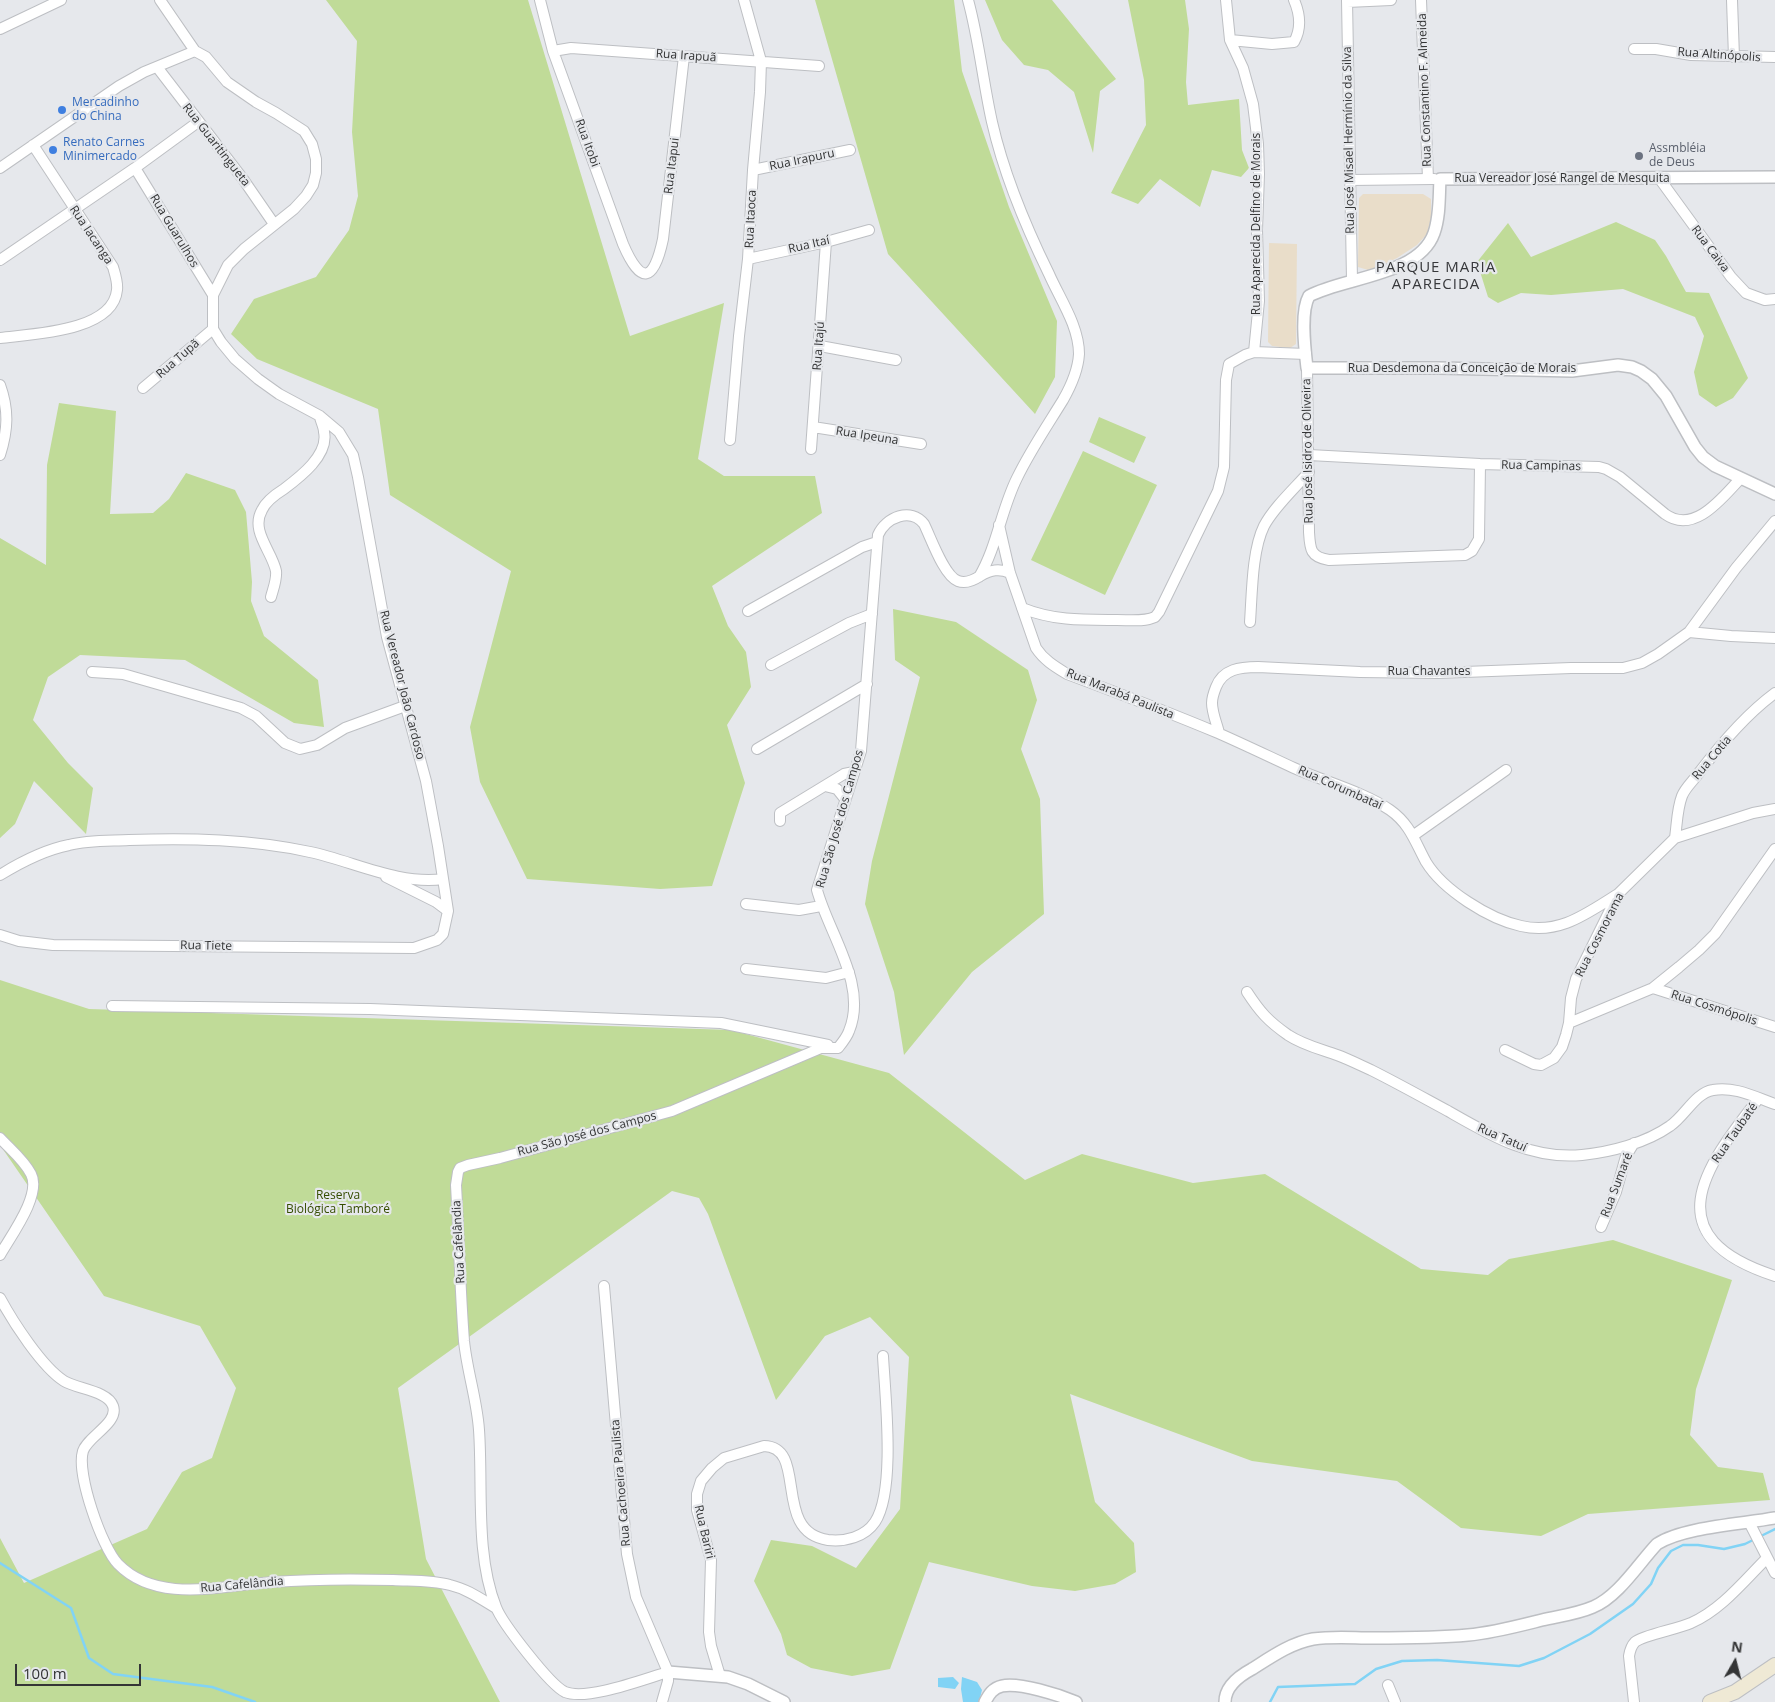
<!DOCTYPE html>
<meta charset="utf-8">
<style>
body{margin:0}
#map{position:relative;width:1775px;height:1702px;overflow:hidden;background:#e6e8ec;font-family:"Open Sans",sans-serif}
canvas{display:block}
.north{position:absolute;left:1710px;top:1637px;width:50px;height:50px;-webkit-text-stroke:4px #e6e8ec;paint-order:stroke;rotate:8deg;font-size:14px;font-weight:700;line-height:20px;text-align:center;color:#343536}
.north::after{content:'';display:block;margin:auto;width:18px;height:22px;background:#343536;clip-path:polygon(50% 0,100% 100%,50% 72%,0 100%)}
.scale{position:absolute;left:15px;top:1664px;width:126px;height:22px;box-sizing:border-box;border:2px solid #343536;border-top:0;padding-left:6px;font-size:15px;line-height:18px;white-space:nowrap;color:#343536;-webkit-text-stroke:4px #e6e8ec;paint-order:stroke}
</style>
<div id="map">
<canvas width="1775" height="1702"></canvas>
<div class="north">N</div>
<div class="scale">100 m</div>
</div>
<script>
const ctx = document.querySelector('canvas').getContext('2d');
ctx.lineJoin = 'round';
function fill(path, color) { ctx.fillStyle = color; ctx.fill(path, 'evenodd'); }
function stroke(path, color, width, dash) { ctx.strokeStyle = color; ctx.lineWidth = width; ctx.lineCap = dash ? 'butt' : 'round'; ctx.setLineDash(dash || []); ctx.stroke(path); }
function drawText(font, color, halo, rows, align = 'center') {
  ctx.font = font + ' "Open Sans",sans-serif'; ctx.lineWidth = 4.5; ctx.setLineDash([]); ctx.textBaseline = 'middle'; ctx.strokeStyle = halo; ctx.fillStyle = color; for (const [text, x, y, turn = 0] of rows) {
    ctx.save(); ctx.translate(x, y); ctx.rotate((+turn || 0) * Math.PI / 180); ctx.textAlign = isNaN(turn) ? turn : align; if (halo) ctx.strokeText(text, 0, 0); ctx.fillText(text, 0, 0); ctx.restore();
  }
}
fill(new Path2D(`
 M1363,194h60l8,5v19l-4,16 -10,11 -20,13 -19,9 -10,3 -10,-3 1,-69z
 M1269,243l28,1 -1,100 -6,4 -18,-2 -4,-4z`), '#e9ddc9');
fill(new Path2D(`
 M326,0h202l102,336 94,-33 -26,156 26,17h91l7,37 -110,73 16,40 18,26 5,35 -24,38 18,58 -33,103 -52,3 -133,-10 -47,-97 -10,-55 41,-156 -121,-76 -12,-86 -121,-50 -26,-25 23,-35 62,-22 33,-47 9,-34 -6,-64 5,-91z
 M815,0h139l8,71 47,136 48,114 -2,56 -20,37 -147,-160z
 M985,0h67l64,79 -16,12 -7,62 -19,-61 -26,-22 -24,-5 -22,-25z
 M1128,0h57l4,29 -3,53 2,23 51,-6 3,51 7,18 -8,9 -29,-7 -12,37 -40,-28 -22,25 -27,-11 35,-68 -2,-45z
 M1616,222l39,18 11,16 20,36 23,1 39,85 -15,20 -17,9 -17,-12 -5,-23 10,-36 -9,-19 -72,-28 -72,6 -30,-2 -23,10 -10,-6 -11,-35 31,-39 23,34z
 M59,403l57,8 -6,103 43,-1 16,-14 17,-26 49,17 11,22 6,70 -1,19 13,35 54,44 6,47 -30,-4 -109,-63 -105,-5 -32,22 -15,43 35,43 25,25 -7,46 -52,-53 -19,43 -15,14v-300l46,27 1,-100z
 M1099,417l47,20 -12,26 -45,-21z
 M1083,451l74,34 -52,110 -74,-35z
 M893,609l63,13 72,48 9,30 -16,49 19,50 4,115 -72,58 -68,83 -10,-63 -29,-88 7,-43 48,-184 -25,-17z
 M0,980l89,29 642,21 158,43 136,107 57,-26 111,29 72,-9 156,95 67,6 21,-16 104,-19 119,40 -36,109 -6,46 28,32 45,6 7,27 -182,14 -47,22 -80,-8 -64,-47 -145,-20 -182,-67 25,108 39,41 2,29 -21,12 -40,7 -43,-5 -103,-24 -39,107 -38,7 -41,-8 -24,-13 -6,-21 -27,-53 17,-41 41,6 44,22 44,-59 9,-152 -39,-40 -45,19 -49,64 -68,-186 -9,-16 -27,-7 -274,197 28,171 74,143h-500v-164l24,45 123,-54 35,-57 30,-14 24,-70 -36,-62 -96,-30 -104,-151z`), '#c0db98');
fill(new Path2D(`
 M953,1677l6,6 -4,6 -17,-2v-9z
 M962,1677l15,5 5,8 -3,12h-16l-2,-13z`), '#81d3f5');
stroke(new Path2D(`
 M1763,1535l12,-6
 M0,1563l71,45 18,50 24,16 99,13 43,15
 M1270,1702l8,-15 77,-3 21,-15 26,-8 35,-1 82,6 25,-8 46,-24 43,-30 18,-20 7,-16 13,-17 12,-6h15l26,4 21,-5 8,-4`), '#81d3f5', 2.5);
const minor = new Path2D(`
 M540,0l13,51 70,193c18,42 31,38 40,-5l21,-183
 M968,0c11,40 15,82 24,122 12,53 33,103 57,152 11,25 30,52 30,80 -1,17 -8,32 -16,46 -16,26 -33,51 -46,78 -16,32 -20,69 -38,99
 M1226,0l4,40 13,28 10,36 5,40 1,30 -2,56 2,71 -5,51
 M1347,0l5,280
 M1421,0l7,179
 M1732,0l2,57
 M1347,2l44,-2
 M0,29l61,-29
 M1230,40l42,4 22,-2c8,-14 6,-28 0,-42
 M1634,49h22l35,6 84,2
 M553,51l18,-3 248,18
 M157,67l86,112 31,45
 M0,168l119,-82 25,-14 51,-21
 M135,168l78,127
 M753,170l97,-20
 M1659,178l72,99 15,16 19,7 10,-1
 M1350,180l84,-1
 M748,259l78,-17 43,-12
 M0,260l135,-92 63,-46
 M0,338c31,-4 113,-6 117,-48 1,-8 -2,-16 -4,-23l-80,-122
 M820,346l76,14
 M1307,368l2,164c1,17 1,25 20,28l136,-5 7,-4 7,-12 1,-75
 M0,385c9,25 8,45 0,70
 M143,388l70,-59
 M813,427l108,17
 M730,440l9,-104 9,-77 5,-89 7,-78 1,-31 -17,-61
 M811,449l15,-207
 M1309,455l171,9 119,3 7,2 14,8 45,37c29,21 57,-16 75,-35
 M999,525l11,48 26,75c8,12 18,18 31,26 51,19 101,38 151,59 25,11 50,23 76,35 29,13 70,24 96,42 20,14 25,32 36,52 17,28 63,57 95,64 39,9 66,-13 97,-32
 M271,597c2,-8 6,-17 5,-26 -4,-20 -26,-40 -14,-61 4,-9 14,-16 22,-21 16,-12 45,-34 40,-57 0,-5 -3,-10 -4,-15
 M1022,608c32,13 62,12 95,12 13,0 27,2 38,-3l4,-5 59,-121 6,-24 2,-87 3,-16 16,-9 9,-3 52,2
 M748,611l114,-64 15,-5
 M1250,622c2,-28 2,-72 14,-96 10,-19 31,-38 45,-54
 M1689,632l47,-64 39,-47
 M771,665l78,-42 23,-9
 M92,672l31,2 118,34 15,8 29,27 15,6 17,-4 28,-17 60,-22
 M1219,733c-2,-9 -7,-20 -7,-30 0,-5 2,-11 4,-16 7,-18 24,-20 42,-20l102,5 78,1 133,-5h52l19,-5 16,-9 31,-22 42,4 44,2
 M757,749l110,-65
 M825,786l12,3 8,10
 M780,821v-8l64,-39 10,-2
 M1414,835l92,-65
 M1675,838c2,-14 2,-29 7,-42 3,-8 11,-15 16,-22 22,-29 47,-59 77,-81
 M0,875c21,-13 44,-25 69,-30 19,-5 40,-4 60,-5 60,-2 122,-1 181,12 43,9 88,33 133,27
 M386,877l50,25 12,9
 M746,904l53,6 22,-4
 M0,935l19,6 34,4 361,3 23,-8 6,-6 5,-23 -10,-65 -12,-65 -39,-144 -29,-160 -5,-22 -14,-23 -19,-16 -41,-22 -21,-15 -23,-20 -14,-17 -8,-13v-34l15,-30 16,-16 50,-40 12,-13 7,-11 3,-12v-14l-4,-15 -8,-13 -28,-18 -20,-11 -29,-20 -21,-25 -11,-6 -35,-51
 M746,969l80,9 23,-6
 M1653,988l122,39
 M1247,992c13,20 21,29 41,43 15,10 32,14 49,20 11,4 23,10 34,15 26,13 51,27 77,41 42,24 83,49 134,44 29,-3 64,-12 88,-29 15,-10 25,-33 43,-36 21,-4 42,7 62,14
 M112,1006l258,3 351,14 107,22
 M1569,1023l84,-35 26,-21 20,-17 16,-16 60,-85
 M838,1048c4,-5 9,-11 11,-17 19,-46 -20,-97 -32,-141l44,-139 17,-216c8,-18 33,-28 46,-11 7,14 20,52 34,57 8,3 16,-1 22,-5 11,-6 19,-8 30,-3
 M1505,1050l29,14 7,1 13,-7 8,-11 4,-12 3,-12 2,-25 5,-19 42,-85 57,-56 78,-25 22,-4
 M1759,1098c-57,72 -104,139 16,178
 M0,1138c10,11 24,22 31,36 11,21 -21,63 -31,81
 M1601,1227l15,-35 10,-36 8,-13
 M604,1286l23,268 9,43 32,75v9l-6,21
 M0,1298c13,24 42,69 64,83 13,8 44,10 49,25 6,17 -25,30 -30,45 -7,22 19,97 35,113 40,41 105,21 155,18 40,-3 80,-3 120,-2 19,1 39,0 57,5 17,4 31,14 46,23
 M1749,1522l26,51
 M668,1672c-24,7 -81,29 -103,20 -15,-7 -63,-69 -69,-85 -21,-53 -13,-120 -17,-177 -2,-30 -12,-59 -15,-89 -4,-52 -5,-104 -8,-156l2,-13 2,-4 8,-3 32,-7 172,-47 149,-63h17
 M720,1676l-9,-30 -2,-14 2,-72 -14,-50v-16l4,-13 11,-13 12,-10 40,-12c45,1 7,86 64,94 17,2 37,-3 47,-18 21,-32 10,-127 8,-166
 M1388,1685l7,17
 M1634,1702l-5,-46c1,-6 2,-10 6,-14 8,-7 43,-13 56,-19 30,-13 53,-42 76,-65`);
const tertiary = new Path2D(`
 M1775,177l-335,2c-1,18 0,37 -6,54 -15,43 -90,44 -125,63 -9,16 -4,54 -2,72h132l133,3 46,-6 14,2 9,4 11,8 14,17 29,51 8,10 12,9 60,28
 M668,1672l60,5 20,7 36,18
 M985,1702c4,-8 8,-14 17,-16 17,-4 57,9 74,16
 M1225,1702c0,-16 14,-26 27,-33 19,-12 39,-26 61,-30 20,-3 40,-1 60,-1 32,0 64,0 95,-3 24,-2 50,-9 74,-15 17,-4 35,-6 51,-13 25,-10 46,-44 64,-63 26,-17 86,-20 118,-26`);
const secondary = new Path2D(`
 M1710,1702l25,-10 40,-27`);
stroke(minor, '#bdbfc3', 12);
stroke(tertiary, '#bdbfc3', 14);
stroke(secondary, '#bdbfc3', 16);
stroke(minor, '#fff', 10);
stroke(tertiary, '#fff', 11);
stroke(secondary, '#efe9d5', 14);
for (const [x, y, r, color] of [
 [62,110,5,"#3f7fe0"],
 [53,150,5,"#3f7fe0"],
 [1639,156,5,"#6b7280"]
]) { const dot = new Path2D(); dot.arc(x, y, r, 0, 2 * Math.PI); ctx.fillStyle = color; ctx.fill(dot); stroke(dot, '#e6e8ec', 2); }
drawText('12px', '#343536', '#e6e8ec', [
 ["Rua Altinópolis",1719,55,4],
 ["Rua Irapuã",686,56,4],
 ["Rua Constantino F. Almeida",1425,90,-92],
 ["Rua José Misael Hermínio da Silva",1349,140,-91],
 ["Rua Itobi",587,143,70],
 ["Rua Guaritingueta",216,145,52],
 ["Rua Irapuru",802,160,-12],
 ["Rua Itapui",672,166,-83],
 ["Rua Vereador José Rangel de Mesquita",1562,179],
 ["Rua Itaoca",751,219,-87],
 ["Rua Aparecida Delfino de Morais",1257,224,-90],
 ["Rua Guarulhos",174,231,59],
 ["Rua Iacanga",91,235,56],
 ["Rua Itaí",809,245,-13],
 ["Rua Caiva",1710,249,53],
 ["Rua Itajú",819,346,-86],
 ["Rua Tupã",178,359,-41],
 ["Rua Desdemona da Conceição de Morais",1462,369],
 ["Rua Ipeuna",867,436,9],
 ["Rua José Isidro de Oliveira",1308,451,-91],
 ["Rua Campinas",1541,466,1],
 ["Rua Chavantes",1429,672],
 ["Rua Vereador João Cardoso",402,685,76],
 ["Rua Marabá Paulista",1120,694,22],
 ["Rua Cotia",1712,758,-50],
 ["Rua Corumbataí",1340,788,24],
 ["Rua São José dos Campos",840,819,-74],
 ["Rua Cosmorama",1600,935,-63],
 ["Rua Tiete",206,946,1],
 ["Rua Cosmópolis",1714,1008,18],
 ["Rua Taubaté",1735,1133,-55],
 ["Rua São José dos Campos",587,1134,-15],
 ["Rua Tatuí",1502,1138,24],
 ["Rua Sumaré",1617,1185,-69],
 ["Rua Cafelândia",459,1242,-93],
 ["Rua Cachoeira Paulista",621,1483,-95],
 ["Rua Bariri",704,1532,77],
 ["Rua Cafelândia",242,1585,-5]
]);
drawText('12px', '#366cbe', '#e6e8ec', [
 ["Mercadinho",72,103],
 ["do China",72,117],
 ["Renato Carnes",63,143],
 ["Minimercado",63,157]
], 'left');
drawText('12px', '#5b616d', '#e6e8ec', [
 ["Assmbléia",1649,149],
 ["de Deus",1649,163]
], 'left');
drawText('12px', '#364d00', '#e6e8ec', [
 ["Reserva",338,1196],
 ["Biológica Tamboré",338,1210]
]);
ctx.letterSpacing = '1px';
drawText('15px', '#37383b', '#e6e8ec', [
 ["PARQUE MARIA",1436,268],
 ["APARECIDA",1436,285]
]);
ctx.letterSpacing = '0px';
</script>
